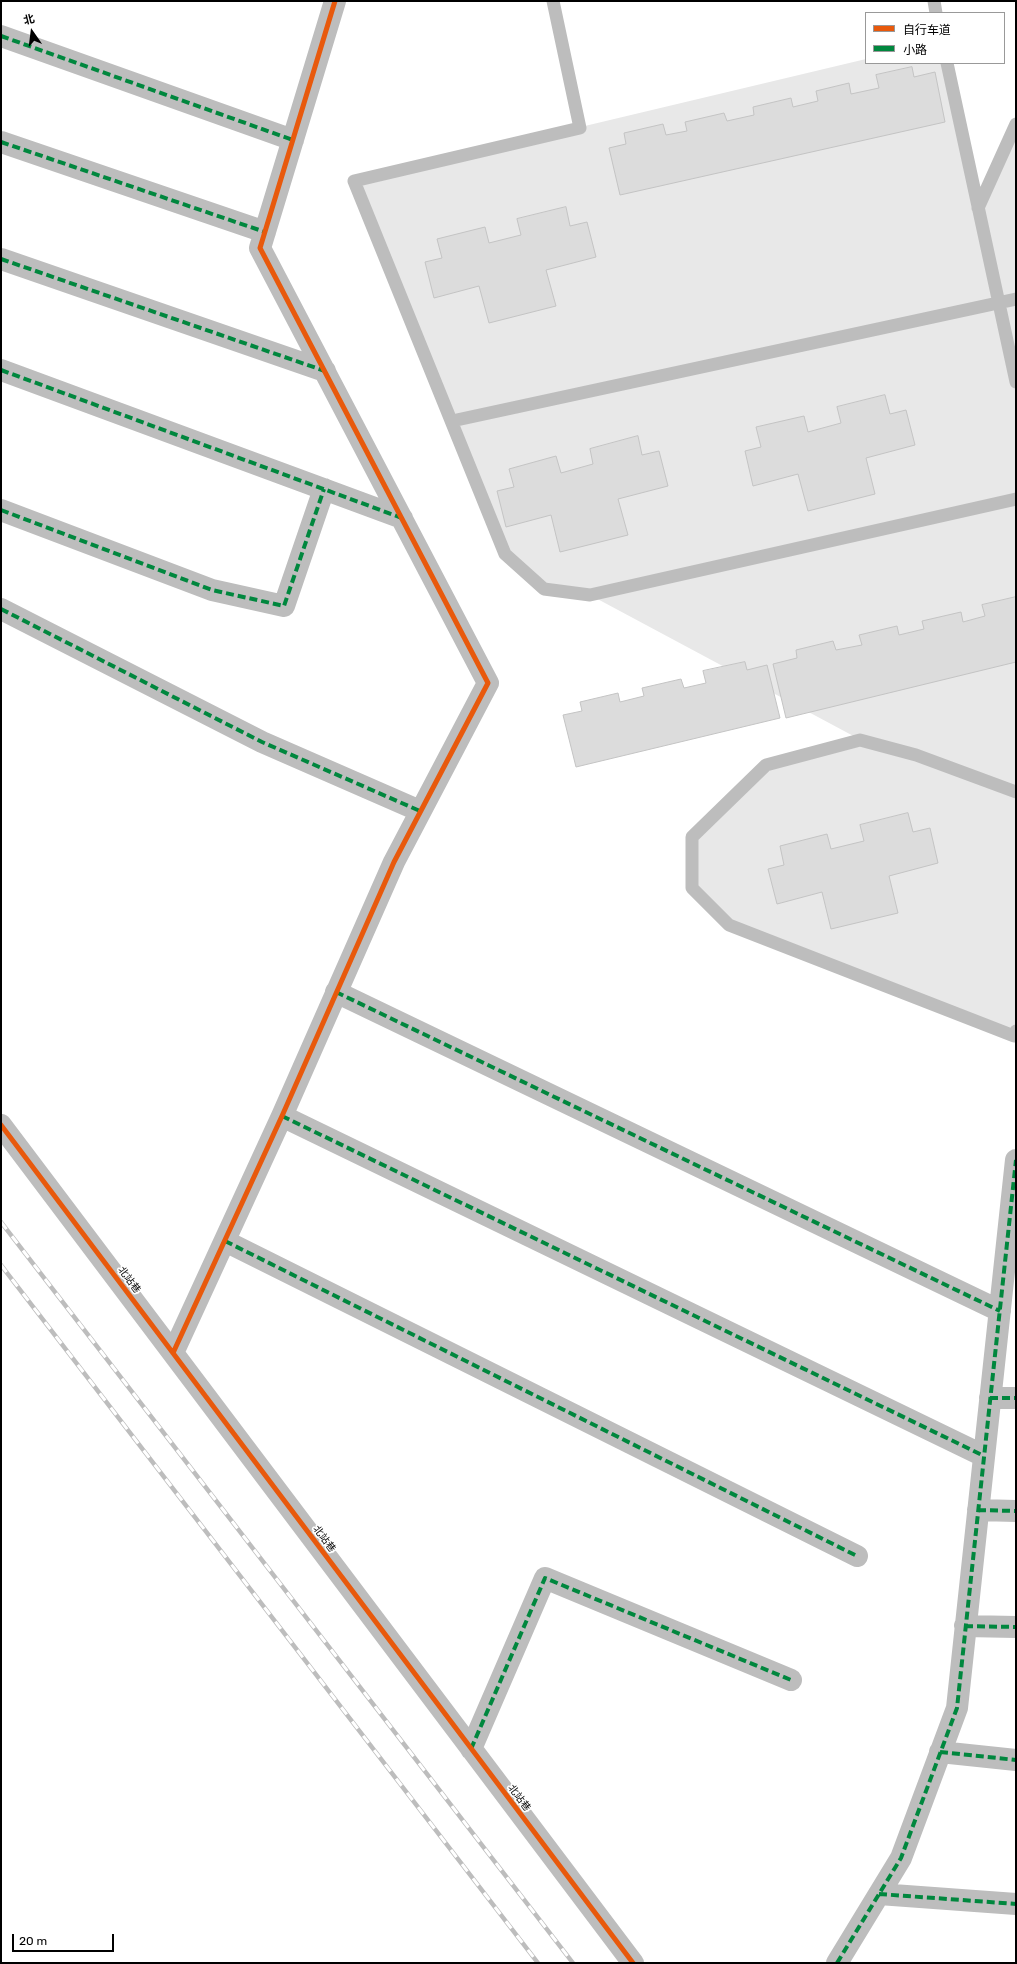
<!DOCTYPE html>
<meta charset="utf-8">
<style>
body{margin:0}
#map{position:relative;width:1017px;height:1964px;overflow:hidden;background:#fff;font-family:Rubik,"Noto Sans SC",sans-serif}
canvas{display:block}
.frame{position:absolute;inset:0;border:2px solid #000;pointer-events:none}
.legend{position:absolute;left:865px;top:12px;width:140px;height:52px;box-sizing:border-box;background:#fff;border:1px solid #999;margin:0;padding:5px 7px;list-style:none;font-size:12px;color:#000}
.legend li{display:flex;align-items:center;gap:8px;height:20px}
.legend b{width:20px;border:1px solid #999}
.north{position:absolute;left:12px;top:12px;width:40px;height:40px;-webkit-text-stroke:3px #fff;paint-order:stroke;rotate:346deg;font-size:11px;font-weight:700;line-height:16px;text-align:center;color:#000}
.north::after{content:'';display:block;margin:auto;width:14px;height:18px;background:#000;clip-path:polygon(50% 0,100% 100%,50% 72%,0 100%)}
.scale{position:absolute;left:12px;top:1934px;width:102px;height:18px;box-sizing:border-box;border:2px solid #000;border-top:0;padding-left:5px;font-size:12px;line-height:14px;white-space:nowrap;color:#000;-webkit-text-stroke:3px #fff;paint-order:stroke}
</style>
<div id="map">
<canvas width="1017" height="1964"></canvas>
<div class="frame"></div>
<ul class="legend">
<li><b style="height:5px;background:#e8590c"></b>自行车道</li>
<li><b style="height:5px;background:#00873e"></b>小路</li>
</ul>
<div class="north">北</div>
<div class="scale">20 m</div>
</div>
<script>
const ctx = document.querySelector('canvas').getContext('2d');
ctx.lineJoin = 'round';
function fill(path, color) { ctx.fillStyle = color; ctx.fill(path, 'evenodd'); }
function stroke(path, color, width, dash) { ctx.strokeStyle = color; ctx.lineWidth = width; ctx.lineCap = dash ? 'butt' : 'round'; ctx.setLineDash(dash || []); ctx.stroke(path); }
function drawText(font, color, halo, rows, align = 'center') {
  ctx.font = font + ' Rubik,"Noto Sans SC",sans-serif'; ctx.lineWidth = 3.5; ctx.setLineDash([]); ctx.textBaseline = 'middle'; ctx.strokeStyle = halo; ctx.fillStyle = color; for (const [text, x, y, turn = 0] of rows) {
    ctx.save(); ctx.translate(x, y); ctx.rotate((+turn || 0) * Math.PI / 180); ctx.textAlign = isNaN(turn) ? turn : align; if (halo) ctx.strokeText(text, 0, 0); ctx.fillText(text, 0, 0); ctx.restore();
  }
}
fill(new Path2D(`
 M866,59v4h81l31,144 38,-83v907l-287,-106 -37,-37v-51l74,-72 93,-26 -269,-144 -46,-6 -39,-35 -151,-373z`), '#e8e8e8');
const building = new Path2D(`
 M912,67l2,10 21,-5 10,50 -325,73 -11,-47 17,-4 -2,-11 39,-9 3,11 21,-4 -2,-9 39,-9 3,8 27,-6 -1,-8 38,-9 2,9 25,-6 -2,-10 33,-8 2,11 28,-6 -3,-13z
 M566,207l4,19 17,-4 9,35 -50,13 10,36 -67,17 -10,-37 -45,12 -9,-36 17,-4 -5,-19 48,-12 4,16 32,-8 -4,-16z
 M885,395l5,19 16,-4 9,35 -49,13 9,36 -67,17 -10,-37 -45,12 -8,-35 16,-4 -5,-20 48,-11 4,16 33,-9 -4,-16z
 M638,436l4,19 17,-4 9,35 -50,13 10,36 -68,17 -9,-37 -45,12 -9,-36 17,-4 -5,-18 47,-13 5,17 32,-9 -3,-15z
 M1016,597v65l-230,56 -13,-54 24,-6 -1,-8 37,-9 3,9 26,-5 -3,-10 38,-9 2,9 25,-6 -2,-8 39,-9 2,10 22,-6 -3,-11z
 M745,662l2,8 20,-5 13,53 -204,49 -13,-52 19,-4 -2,-9 38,-9 2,9 24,-6 -2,-8 39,-9 3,9 22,-5 -3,-12z
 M908,813l5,19 17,-4 8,35 -49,13 9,37 -67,16 -9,-37 -45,12 -9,-35 16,-4 -4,-19 47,-12 4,15 33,-8 -4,-16z`);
fill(building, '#dcdcdc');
stroke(building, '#c4c4c4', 1);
stroke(new Path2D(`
 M553,1l27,127 -226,53 151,373 39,35 46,6 426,-96
 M934,1l2,12
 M947,63l69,319
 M978,208l38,-84
 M452,421l564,-122
 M1016,792l-100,-37 -56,-15 -94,25 -74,72v51l37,37 285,111 2,-5`), '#bdbdbd', 13);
stroke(new Path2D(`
 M1,36l292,104
 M1,142l264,90
 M1,259l324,112
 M1,370l401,148
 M1,510l211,80 72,16 40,-117
 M1,609l261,133 158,69
 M336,992l664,319
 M282,1116l702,340
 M1,1125l632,838
 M225,1241l632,315
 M173,1353l109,-237 112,-254 94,-179 -228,-435 75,-247
 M990,1398h26
 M978,1510l38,1
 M965,1626l51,1
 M471,1749l74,-171 246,102
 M940,1752l76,8
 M879,1894l137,10
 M837,1963l64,-105 56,-150 59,-548`), '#bdbdbd', 22);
const rail = new Path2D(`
 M1,1222l572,741
 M1,1265l537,698`);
stroke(rail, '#bdbdbd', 4.5);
stroke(rail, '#fff', 3, [9]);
stroke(new Path2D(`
 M1,36l292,104
 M1,142l264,90
 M1,259l324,112
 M1,370l401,148
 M1,510l211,80 72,16 40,-117
 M1,609l261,133 158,69
 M336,992l664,319
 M282,1116l702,340
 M225,1241l632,315
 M990,1398h26
 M978,1510l38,1
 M965,1626l51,1
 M471,1749l74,-171 246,102
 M940,1752l76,8
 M879,1894l137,10
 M837,1963l64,-105 56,-150 59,-548`), '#00873e', 4, [8, 4]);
stroke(new Path2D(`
 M1,1125l632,838
 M173,1353l109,-237 112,-254 94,-179 -228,-435 75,-247`), '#e8590c', 5);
drawText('10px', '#000', '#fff', [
 ["北站巷",129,1280,53],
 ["北站巷",324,1539,53],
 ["北站巷",519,1798,53]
]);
</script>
